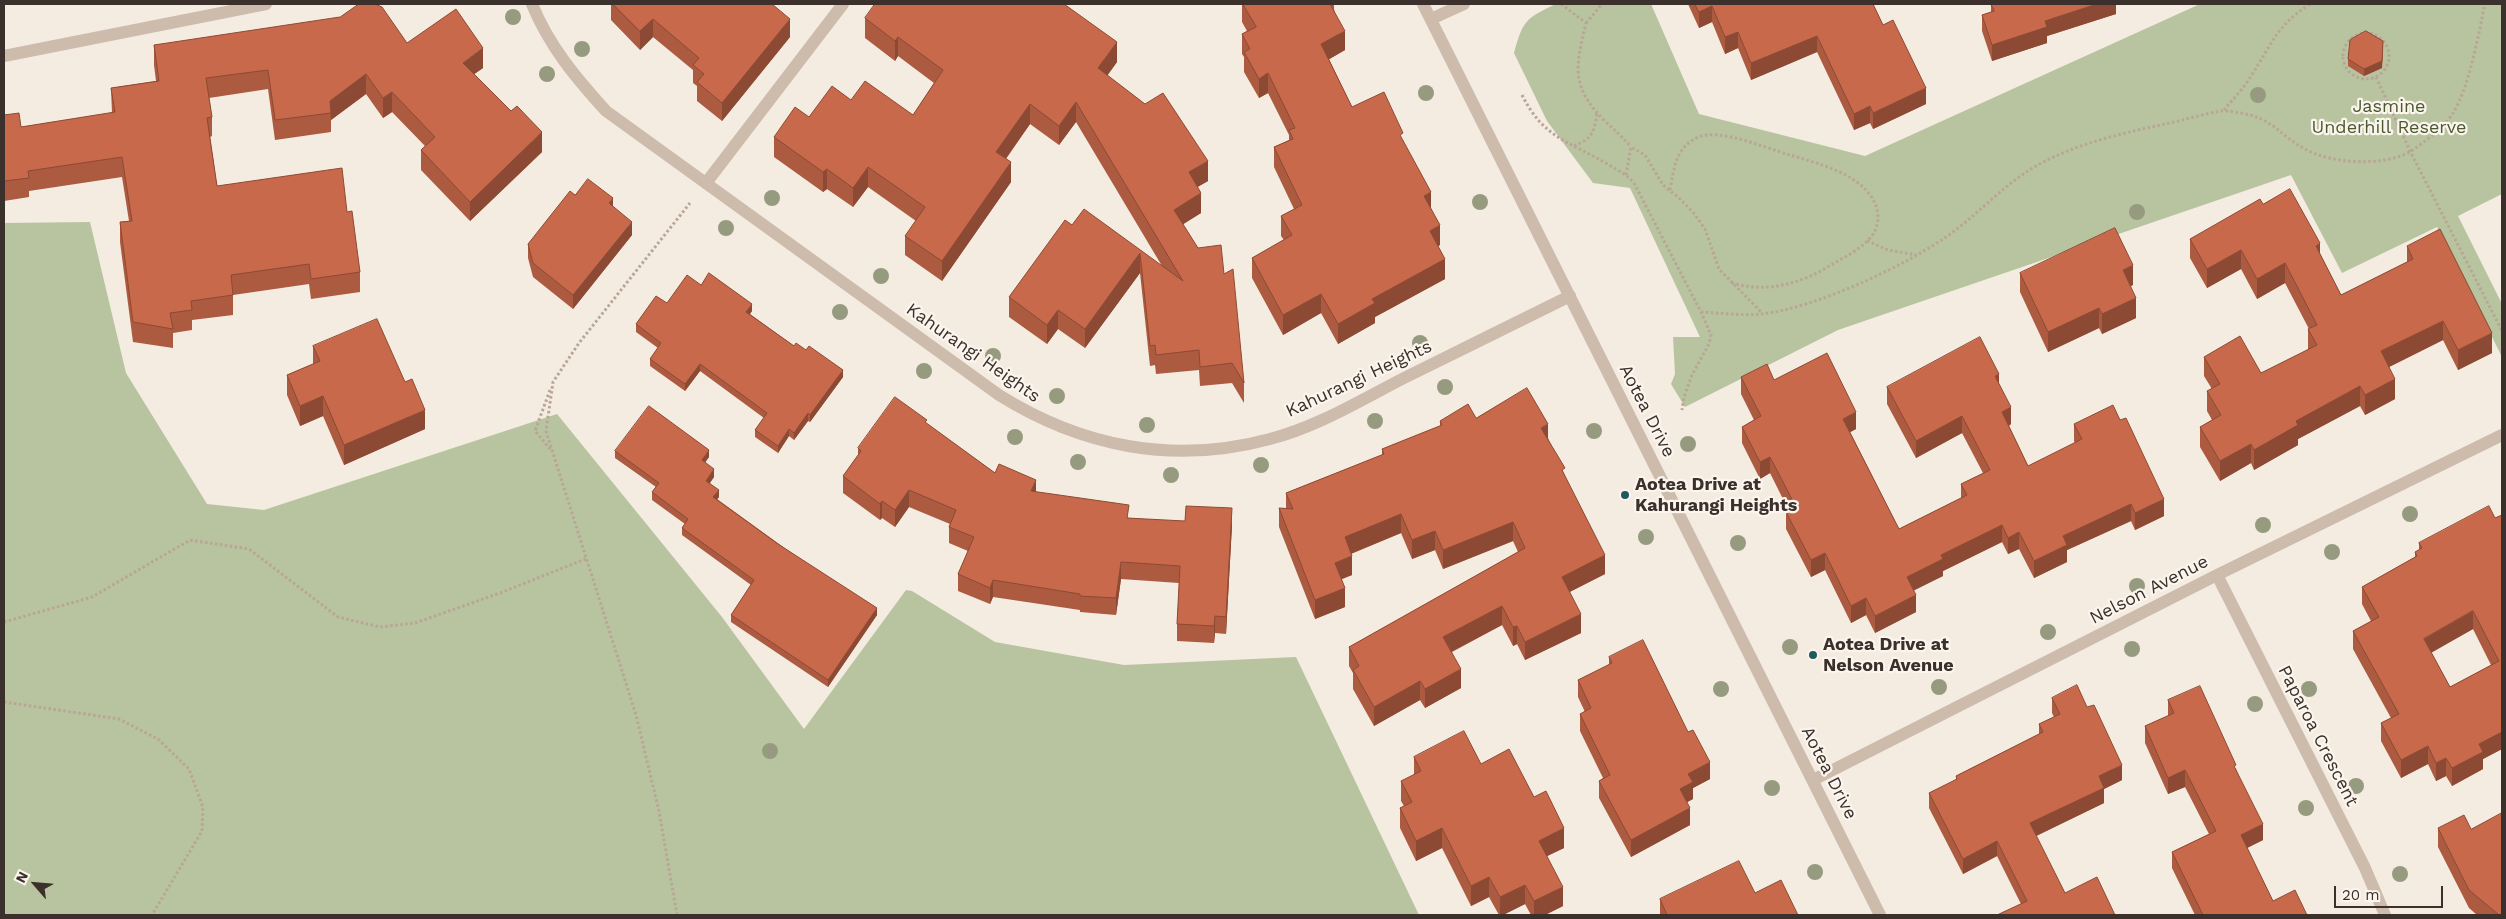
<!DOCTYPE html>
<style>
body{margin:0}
#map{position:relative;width:2506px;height:919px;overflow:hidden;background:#f4ebe1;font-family:"Work Sans",sans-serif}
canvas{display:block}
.frame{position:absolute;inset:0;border:5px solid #3b302b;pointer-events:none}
.north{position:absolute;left:10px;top:859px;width:50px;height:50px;-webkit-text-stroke:4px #fbf5ee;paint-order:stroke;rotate:297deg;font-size:14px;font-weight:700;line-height:20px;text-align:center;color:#3b302b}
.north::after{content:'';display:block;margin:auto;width:18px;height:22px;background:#3b302b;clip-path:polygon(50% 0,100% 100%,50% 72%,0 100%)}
.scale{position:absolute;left:2334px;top:886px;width:109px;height:22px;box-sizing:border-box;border:2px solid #3b302b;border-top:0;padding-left:6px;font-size:15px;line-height:18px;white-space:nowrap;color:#3b302b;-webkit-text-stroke:4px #fbf5ee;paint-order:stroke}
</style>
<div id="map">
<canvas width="2506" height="919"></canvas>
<div class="frame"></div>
<div class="north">N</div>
<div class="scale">20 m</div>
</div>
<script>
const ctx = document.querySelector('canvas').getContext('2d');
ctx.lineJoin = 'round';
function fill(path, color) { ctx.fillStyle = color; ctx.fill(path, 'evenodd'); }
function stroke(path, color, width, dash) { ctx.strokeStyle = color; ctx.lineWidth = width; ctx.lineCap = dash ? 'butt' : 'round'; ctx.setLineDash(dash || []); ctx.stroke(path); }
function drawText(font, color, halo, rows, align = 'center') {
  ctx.font = font + ' "Work Sans",sans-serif'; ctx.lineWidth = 4.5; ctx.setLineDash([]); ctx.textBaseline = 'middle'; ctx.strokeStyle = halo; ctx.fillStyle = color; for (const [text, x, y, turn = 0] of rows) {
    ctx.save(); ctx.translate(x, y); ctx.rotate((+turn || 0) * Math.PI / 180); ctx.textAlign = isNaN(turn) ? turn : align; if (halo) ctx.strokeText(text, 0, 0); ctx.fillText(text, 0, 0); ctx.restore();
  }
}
fill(new Path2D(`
 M1556,4h95l48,110 166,42 335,-152h302v190l-44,22 44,88v53l-65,-130 -95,46 -51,-98 -453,155 -153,77 -14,-23 4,-10 -2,-37h27l-70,-149 -37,-5 -46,-62 -33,-68c9,-33 12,-35 42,-49z
 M90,222l36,151 81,131 57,6 293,-96 165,203 82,112 102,-139 6,1 83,51 129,23 172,-8 123,258h-1415v-692z`), '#b8c4a0');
stroke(new Path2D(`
 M1561,4l25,19c-10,43 -16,62 17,96 10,10 19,17 28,28
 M1586,23l16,-19
 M2343 56a23 23 0 1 1 46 0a23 23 0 1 1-46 0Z
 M2376,77l34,74 92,180
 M1522,95c22,44 47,46 87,70 9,5 18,10 25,18l67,129 10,23 -2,9 -17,31 -8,22 -2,13
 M2224,110c9,-11 20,-22 27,-34 21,-32 25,-50 59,-72
 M1574,146c19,-8 20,-14 23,-33
 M1626,175l5,-28 14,8 18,30 16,13 14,14 12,17 14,40 43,44
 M1670,190c4,-22 6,-44 29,-53 20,-9 67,11 88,17 31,10 80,20 90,55 2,9 1,20 -6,28 -10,12 -26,20 -40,28 -30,19 -67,29 -101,17
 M1867,241l21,9 28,5
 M1701,312c20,1 42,4 61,2 54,-6 148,-50 191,-82 27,-20 49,-45 78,-63 41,-25 92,-36 139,-46 17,-4 34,-9 51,-12 6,-1 13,1 19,2 33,5 39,22 65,36 26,15 80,18 106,2 14,-9 33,-24 42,-38 17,-28 25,-77 32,-109
 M550,390l-15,41 16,19
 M4,622l88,-25 98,-57 59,9 89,68 42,10 35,-4 85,-30 88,-35
 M4,702l115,17 39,20 31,30 14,38 -1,24 -50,84
 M677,915l-18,-104 -23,-96 -90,-284 7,-49 26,-39 111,-140`), '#b9a596', 3, [2.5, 2.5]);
stroke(new Path2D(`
 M4,56l262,-52
 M706,183l137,-179`), '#cdbbac', 12);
stroke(new Path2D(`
 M532,4c17,42 44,74 74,107l393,284c83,52 175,70 271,44 47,-12 91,-39 134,-61 55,-27 111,-55 166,-82
 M1431,19l33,-15
 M2217,575l148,293 20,47
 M1813,780l404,-205 285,-140`), '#cdbbac', 12);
stroke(new Path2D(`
 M1423,4l457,911`), '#cdbbac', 12);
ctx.fillStyle = '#969b7f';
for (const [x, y] of [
 [513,17],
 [582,49],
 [547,74],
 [1426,93],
 [2258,95],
 [772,198],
 [1480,202],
 [2137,212],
 [726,228],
 [881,276],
 [840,312],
 [1420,343],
 [993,356],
 [924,371],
 [1445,387],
 [1057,396],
 [1375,421],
 [1147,425],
 [1594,431],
 [1015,437],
 [1688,444],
 [1078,462],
 [1261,465],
 [1171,475],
 [2410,514],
 [2263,525],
 [1646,537],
 [1738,543],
 [2332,552],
 [2137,586],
 [2048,632],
 [1790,647],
 [2132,649],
 [1939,687],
 [1721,689],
 [2309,689],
 [2255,704],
 [770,751],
 [2356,786],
 [1772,788],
 [2306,808],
 [1815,872],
 [2400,874]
]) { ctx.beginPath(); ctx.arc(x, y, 8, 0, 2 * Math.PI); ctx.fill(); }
fill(new Path2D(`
 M610,4h162l18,33 -68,84 -25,-20v-15l-4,-3v-13l-40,-33 -13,13 -29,-30v-15z
 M1242,4h92v5l11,41 -16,9 23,48 51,33 28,69 9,36 -2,1 7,33 -70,38v6l-37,21 -17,-31 -38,22 -31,-57v-20l32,-18 -3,-4v-20l13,-7 -20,-42v-20l15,-7v-5l-21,-42 -9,5 -15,-26v-15l-2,-3v-20l5,-3 -5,-9z
 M1688,4h185l10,21 43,79 -53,25 -3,-6 -16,7 -37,-78 -66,28 -13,-32 -13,6 -13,-32 -13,6z
 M1991,4h125v10l-69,22v7l-55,18 -10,-30v-16l9,-3z
 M865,18l252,44 -10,14 101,105 -11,6 4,26 -18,11 15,24 26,26 20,109v20l-12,-20 -32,3 -1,-16 -43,4 -1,-9 -5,1 -10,-93 -55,75 -27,-19 -11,15 -38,-27v-20l63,-72 90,41 -86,-144 -17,23 -29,-21 -24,35 5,23 -69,99 -37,-26v-19l11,-15 -48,-34 -15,20 -26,-18 -4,3 -49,-35v-20l35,-20 42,-17 62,15 21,-32 -36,-27 -3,5 -30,-23z
 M407,43l76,25 -9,6 68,78 -72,69 -49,-51v-20l4,-4 -33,-34 -9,6 -17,-24 -35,26v12l-56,8 -7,-51 -59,9 3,19v19l-2,1 7,49 130,26 13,60v20l-49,7 -2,-15 -76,11v20l-41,5v10l-19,3v15l-40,-6 -13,-100v-20l9,-1 -7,-44 -93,14v6l-25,4v-86l17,12 91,-14 -1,-25 45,-7 -2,-16v-20z
 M2383,49l-1,19 -18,8 -16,-10v-7z
 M575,195l38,12 19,28 -59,74 -40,-32 -5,-19v-14z
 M2263,204l57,50 21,41 66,-33v-16l85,107 -34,17 -15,-30 -54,27 6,32 -30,16 -5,-9 -62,33v6l-44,25 -3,-7 -31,18 -20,-34v-20l12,-7 -5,-9v-20l5,-2 -8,-13v-19l57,16 47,-23v-21h1l-24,-46 -28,16 -16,-30 -34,19 -17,-30v-19z
 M2020,273l113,12 -3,1 6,32 -34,16 -3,-6 -51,24 -28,-60z
 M701,285l51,26 -2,3 44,32 49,31 -33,45 -2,-1 -14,19 -5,-4 -11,17 -23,-16v-7l9,-12 -64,-47 -15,20 -35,-25v-7l8,-11 -22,-16v-8l31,-21z
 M313,346l112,83 -81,36 -21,-49 -23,10 -13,-31v-20l26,-11z
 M1741,377l33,3 82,49 -6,3 49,97 62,-31v-14l22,-11 -21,-40 -46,25 -29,-54v-17l112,-2 12,39 -2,2 19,40 47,-23 -1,-2v-17l90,92 -29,14 -4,-9 -64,29v12l-33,16 -15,-29 -11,5 -6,-12 -59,29v5l-30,14 3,22 -41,21 -9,-18 -15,8 -26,-53 -14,7 -25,-48v-17l3,-1 -19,-38 -10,6 -18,-36v-16l12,-7 -13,-26z
 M1476,418l72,20 17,38 40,98 -36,18 12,41 -56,27 -8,-16 -4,2 -11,-21 -50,27 9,36 -36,20 -5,-8 -46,26 -21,-37v-16l-4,-7v-19l169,-95 -5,-11 -70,28 -8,-19 -23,9 -11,-26 -50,21 1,21 -11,4 4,28 -30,12 -36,-92v-19l7,1v-16l96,-38v-6l58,-23v-5z
 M927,424l68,49 41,19 93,26 103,7 -6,109 -11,-1 -1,10 -37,-2v-17l2,-41 -58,-4 -5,36 -36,-3v-2l-87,-13 -3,7 -32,-13v-17l10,-23 -19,-8v-16l1,-3 -41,-17 -14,20 -13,-9 -2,2 -37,-27v-17l15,-21v-7z
 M615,451l94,6 -4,5 9,15 -4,6 9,14 -2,2 160,116 -49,72 -97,-65v-7l20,-30 -69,-50v-7l3,-4 -33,-24v-8l4,-5 -41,-29z
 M2502,515v234l-19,10v10l-31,17 -6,-10 -10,5 -8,-17 -27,14 -20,-37v-18l10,-5 -38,-69v-18l18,-10 -9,-17v-17l53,-30v-5l4,-2v-7l76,-25zM2473,629l18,36 -41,22 -19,-35z
 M1609,657l101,122 -17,9v11l-6,3 3,23 -59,32 -32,-59v-17l4,-3 -23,-47v-17l5,-2 -7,-15v-17l31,-15z
 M2052,698l70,82 -18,9v14l-68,33 29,57 50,22 -94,-11 -24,-48 -34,18 -34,-66v-15l27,-13v-4l83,-42v-10l15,-7 -2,-4z
 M2168,700l68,69 27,71 -16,8 26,53 34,14h-112l-23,-47v-16l37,-18 -24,-47 -17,7 -23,-51v-17l23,-10z
 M1414,757l67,7 53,33 30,51 -17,8 16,50 -18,9h-14l-6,-11 -22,11h-4l-10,-18 -18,9 -29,-58 -26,13 -16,-33v-20l4,-2 -3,-5v-20l13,-6z
 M2438,828l33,1 31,86h-25l-8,-7 -31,-61z
 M1755,893l43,22h-138v-16z`), '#ac5a40');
fill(new Path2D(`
 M2097,4h19v10l-69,22v7l-55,18v-16l53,-24z
 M1712,6v16l-13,6v-16z
 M653,19v18l-13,13v-19z
 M790,19v18l-68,84v-18z
 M1345,31v19l-24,14v-20z
 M1738,32v16l-13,6v-17z
 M1817,36v16l-66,28v-17z
 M898,37v19l-3,5v-20z
 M2383,41l-1,27 -18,8v-7z
 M1117,42v20l-19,26v-20z
 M483,48v20l-20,14v-19z
 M1268,73v20l-9,5v-19z
 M366,74v20l-35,26 -1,-19z
 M1926,88v16l-53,25v-16z
 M392,92v20l-9,6v-20z
 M1076,102v20l-17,23v-19z
 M1030,104v20l-34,48v-20z
 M1870,106v17l-16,7v-16z
 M542,132v20l-72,69v-19z
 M1208,161v20l-19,11v-20z
 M1011,162v20l-69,99v-20z
 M868,167v20l-15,20v-19z
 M827,169v20l-4,3v-20z
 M1431,192v20l-7,-16z
 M1201,193v20l-27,17v-20z
 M613,198v13l-4,-8z
 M632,222v13l-59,74v-14z
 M1440,225v20l-10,5v-19z
 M2320,243v20l-4,-17z
 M2241,250v19l-34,19v-19z
 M1140,253v20l-55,75v-19z
 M1445,259v20l-70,38v6l-37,21v-20l34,-25z
 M2285,263v20l-28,16v-20z
 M2133,265v20l-10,5v-20z
 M1321,294v19l-38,22v-20z
 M2136,298v20l-34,16v-20z
 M752,304v7l-6,8v-7z
 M2099,308v20l-51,24v-20z
 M1058,310v19l-11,15v-19z
 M2443,321v19l-62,31v-20z
 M2492,333v20l-34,17v-20z
 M700,364v7l-15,20v-7z
 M843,370v7l-33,45v-7z
 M1999,374v16l-4,-14z
 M2395,379v20l-30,16v-20z
 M2360,386v20l-62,33v6l-44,25v-20l42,-29z
 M323,396v20l-23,10v-20z
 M2011,407v17l-9,5v-17z
 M425,410v19l-81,36v-20z
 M1856,412v17l-13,7v-17z
 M808,413v8l-14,19v-7z
 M1962,416v17l-46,25v-17z
 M1548,424v19l-7,-15z
 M789,429v7l-11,17v-7z
 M2251,444v19l-31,18v-20z
 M709,450v7l-7,10v-7z
 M1770,457v16l-10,6v-17z
 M714,469v8l-8,11v-7z
 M1036,480v16l-5,-5z
 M719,490v7l-6,7v-7z
 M909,490v17l-14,20v-17z
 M2164,499v17l-29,14v-17z
 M882,501v17l-2,2v-16z
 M2131,504v17l-64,29v12l-33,16v-17l29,-25z
 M1232,508v17l-6,109v-17z
 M1401,514v19l-56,23v-19z
 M1513,522v19l-70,28v-19z
 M2002,525v17l-59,29v5l-36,18v-17l34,-22z
 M1435,531v19l-23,9v-19z
 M2019,532v17l-11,5v-16z
 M1825,553v17l-14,7v-17z
 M1605,555v19l-43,22v-19z
 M1352,556v19l-17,7v-19z
 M1121,562v17l-5,36v-17z
 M993,580v17l-3,7v-16z
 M1345,588v19l-30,12v-19z
 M1916,595v17l-41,21v-17z
 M1866,598v17l-15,8v-17z
 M1502,606v19l-59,31v-19z
 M877,608v7l-49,72v-7z
 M2473,611v18l-49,28v-18z
 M1581,614v19l-56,27v-18z
 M1215,616v17l-1,10v-17z
 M1517,626v18l-4,2v-19z
 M1461,669v19l-36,20v-19z
 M1420,681v19l-46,26v-19z
 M2502,732v17l-19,10v10l-31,17v-18l27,-24z
 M2428,746v18l-27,14v-18z
 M2446,758v18l-10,5v-18z
 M1710,762v17l-17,9v11l-13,7v-17l8,-15z
 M2122,765v15l-18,9v14l-74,36v-16l69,-47z
 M2185,770v17l-17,7v-16z
 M1690,808v17l-59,32v-17z
 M2263,824v16l-22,11v-16z
 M1442,828v20l-26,13v-20z
 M1564,828v20l-25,12v-19z
 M1997,841v15l-34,18v-15z
 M1489,877v20l-18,9v-20z
 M1525,885v19l-22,11h-3v-18z
 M1563,887v19l-18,9h-11v-14z`), '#8c4a34');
const building = new Path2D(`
 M359,4h16l7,3 25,36 49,-34 27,39 -20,15 48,48 6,-5 25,26 -72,70 -49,-52 14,-13 -43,-45 -9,6 -17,-24 -36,27 1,12 -56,7 -7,-50 -62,8 6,39 -5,1 10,68 125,-18 5,44 5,-1 8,61 -49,7 -2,-15 -78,11 2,20 -42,6 1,9 -22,3 3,16 -40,-7 -13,-100 12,-1 -10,-64 -94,14 1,7 -25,3v-66l15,-2 2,14 94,-15 -4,-24 48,-7 -5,-36 186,-28z
 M613,4h159l18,15 -68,84 -25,-21 7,-8 -11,-9 6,-7 -46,-39 -13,12z
 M875,4h189l53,38 -19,26 47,36 18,-11 45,68 -19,11 12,21 -27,17 24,38 23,-3 3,29 9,-5 11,114 -12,-20 -32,4 -1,-17 -43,5 -1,-10 -5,1 -10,-93 -55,76 -27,-19 -11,15 -38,-28 56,-77 7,5 12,-16 99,72 -107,-179 -17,24 -29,-22 -34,48 15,10 -69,99 -37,-25 20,-29 -57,-40 -15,21 -26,-19 -4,3 -49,-35 21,-30 14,10 23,-31 19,14 14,-19 48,34 30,-45 -45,-33 -3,4 -30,-23z
 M1243,4h87l15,27 -24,13 31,63 32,-15 19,41 -3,2 31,57 -7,4 16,29 -10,6 15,28 -73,40 3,4 -37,21 -17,-30 -38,21 -31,-57 40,-23 -11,-19 21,-11 -28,-58 19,-8 -4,-9 6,-2 -27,-55 -9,6 -15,-27 6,-3 -8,-15 14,-7z
 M1695,4h178l10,21 10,-5 33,68 -53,25 -3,-7 -16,8 -37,-78 -66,27 -13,-31 -13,5 -13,-31 -13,6z
 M1991,4h106l-52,17 2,6 -55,18 -10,-30 12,-4z
 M2366,31l17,10 -1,20 -18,8 -16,-10 2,-19z
 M588,179l25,19 -4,5 23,19 -59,73 -40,-32 -5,-19 42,-53 5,4z
 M2290,189l30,54 -4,3 25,49 72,-36 -6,-13 33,-17 52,104 -34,17 -15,-29 -62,30 14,28 -30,16 -5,-9 -64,35 2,4 -44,25 -3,-6 -31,17 -20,-34 21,-12 -14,-24 13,-7 -16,-27 36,-21 21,37 56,-28 -9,-16 9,-4 -32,-62 -28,16 -16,-29 -34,19 -17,-30 70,-40 3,5z
 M2115,228l18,37 -10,5 13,28 -34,16 -3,-6 -51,24 -28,-59z
 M709,273l43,31 -6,8 48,34 2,-3 10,7 3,-4 34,24 -33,45 -2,-2 -14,20 -5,-4 -11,17 -23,-16 12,-17 -67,-49 -15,20 -35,-25 11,-16 -25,-19 20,-28 11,7 20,-28 14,10z
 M377,319l28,63 7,-3 13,31 -81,35 -21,-49 -23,10 -13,-31 33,-14 -7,-15z
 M1980,337l19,37 -4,2 16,31 -9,5 26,54 54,-27 -8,-15 39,-19 7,15 6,-2 38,81 -29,14 -4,-9 -68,32 4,9 -33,16 -15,-29 -11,6 -6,-13 -61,30 2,4 -36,18 9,18 -41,21 -9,-18 -15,8 -26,-53 -14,7 -25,-48 10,-5 -26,-50 -10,5 -18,-35 19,-11 -20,-39 26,-13 7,16 53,-27 29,59 -13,7 56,110 68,-34 -6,-11 29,-14 -28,-54 -46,25 -29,-54z
 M1527,388l21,36 -7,4 24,40 -3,2 43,85 -43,22 19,37 -56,28 -8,-16 -4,1 -11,-21 -59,31 18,32 -36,20 -5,-8 -46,26 -21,-37 6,-4 -10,-19 176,-99 -12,-26 -70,28 -8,-19 -23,9 -11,-26 -56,23 7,19 -17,7 10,25 -30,12 -36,-92 14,1 -7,-16 98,-39 -2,-5 60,-24 -2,-4 28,-17 8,14z
 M895,397l32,23 -2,2 70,51 4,-9 37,16 -5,11 98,14 -2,13 58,3 1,-15 46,2 -6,109 -11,-1 -1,10 -37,-2 3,-58 -59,-4 -5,36 -36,-2v-2l-87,-14 -3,8 -32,-14 16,-37 -25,-10 7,-17 -47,-20 -14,20 -13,-9 -2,3 -37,-28 18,-25 -3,-3z
 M649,406l60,44 -7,10 12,9 -8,12 13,9 -6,7 65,47 99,64 -49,72 -97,-65 23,-35 -72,-52 6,-9 -36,-27 7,-9 -44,-32z
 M2489,506l6,12 7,-3v217l-23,12 4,8 -31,16 -6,-10 -10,5 -8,-17 -27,14 -20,-37 18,-9 -46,-83 26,-14 -17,-30 55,-31 -2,-4 7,-4 -3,-5zM2473,611l26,50 -49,26 -26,-48z
 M1643,640l45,92 5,-2 17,32 -22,12 5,8 -13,7 10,19 -59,32 -32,-59 11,-6 -30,-61 11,-6 -13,-28 34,-17 -3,-6z
 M2077,685l10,22 7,-2 28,60 -23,11 5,12 -74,35 35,70 32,-16 18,38h-118l30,-14 -30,-60 -34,18 -34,-66 28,-14 -1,-3 87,-44 -4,-8 21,-10 -8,-16z
 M2200,686l36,79 -2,1 29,58 -22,11 32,66 22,-11 12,25h-104l-31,-63 44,-21 -31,-61 -17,8 -23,-52 29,-13 -6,-13z
 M1464,731l17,33 28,-15 25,48 12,-6 18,37 -25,13 24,46 -29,14 -9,-16 -25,12 -11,-20 -18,9 -29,-58 -26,13 -16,-33 12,-6 -11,-21 20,-10 -7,-14z
 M2502,813v102h-3l-30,-25 -31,-62 26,-13 7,14z
 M1739,861l16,32 26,-13 17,35h-131l-7,-16z`);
fill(building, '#c8694b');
stroke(building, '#8c4a34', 1);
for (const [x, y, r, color] of [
 [1625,495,5,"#1f5a5e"],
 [1813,655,5,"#1f5a5e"]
]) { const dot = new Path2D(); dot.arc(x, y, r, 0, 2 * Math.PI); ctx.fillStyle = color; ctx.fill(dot); stroke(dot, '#fbf5ee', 2); }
drawText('18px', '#4a5a2e', '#fbf5ee', [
 ["Jasmine",2389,107],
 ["Underhill Reserve",2389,128]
]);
drawText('18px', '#3b302b', '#fbf5ee', [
 ["Kahurangi Heights",973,353,35],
 ["Kahurangi Heights",1359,379,-25],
 ["Aotea Drive",1647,411,63],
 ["Nelson Avenue",2149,590,-27],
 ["Paparoa Crescent",2318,736,63],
 ["Aotea Drive",1829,773,63]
]);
drawText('bold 18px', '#3b302b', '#fbf5ee', [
 ["Aotea Drive at",1635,485],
 ["Kahurangi Heights",1635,506],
 ["Aotea Drive at",1823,645],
 ["Nelson Avenue",1823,666]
], 'left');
</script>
